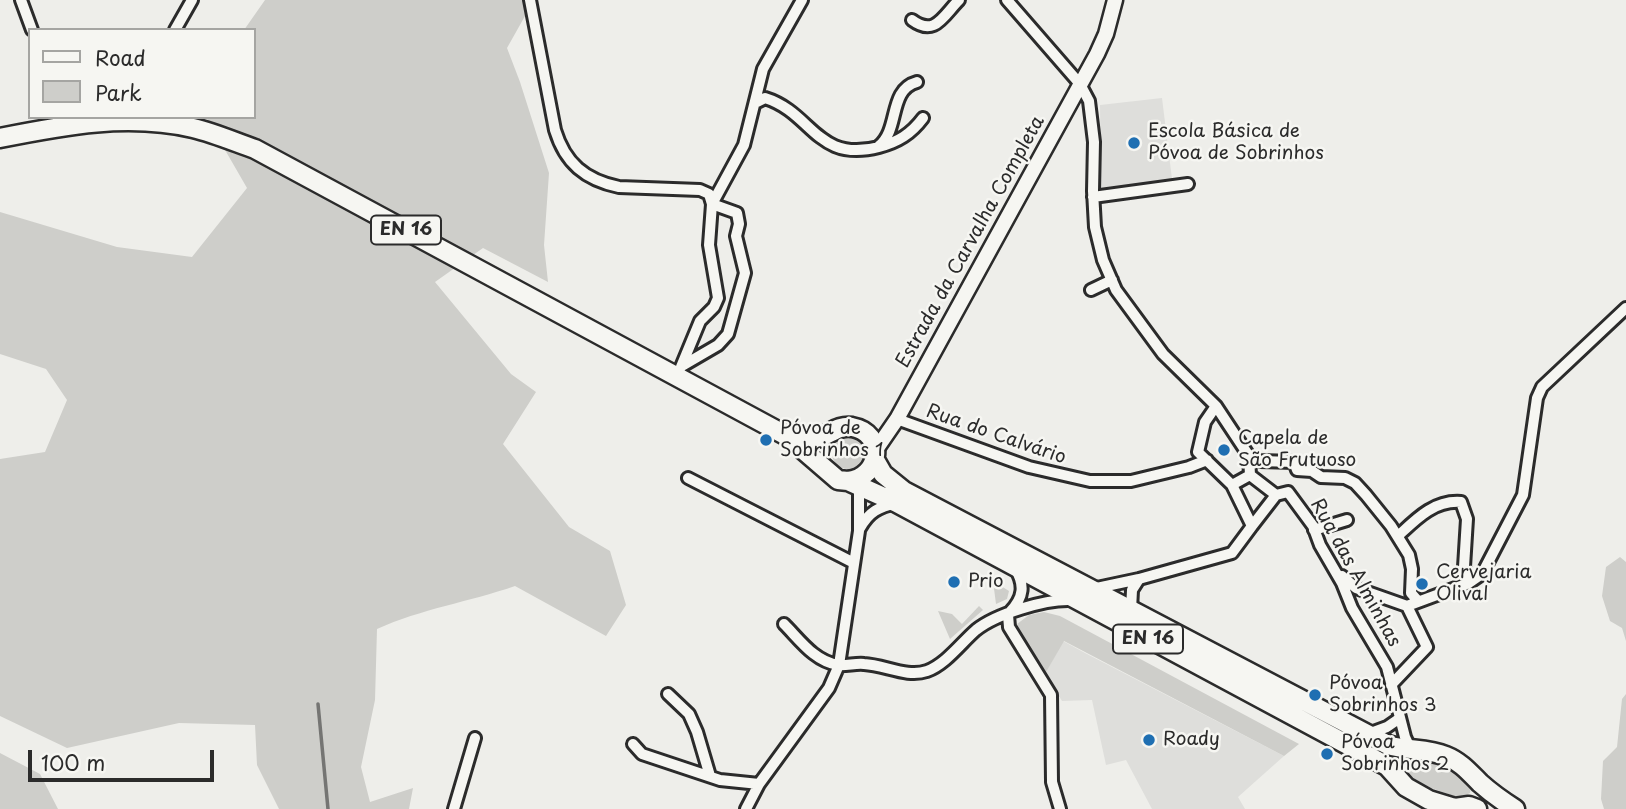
<!DOCTYPE html>
<meta charset="utf-8">
<style>
body{margin:0}
#map{position:relative;width:1626px;height:809px;overflow:hidden;background:#eeeeea;font-family:"Playpen Sans",sans-serif}
canvas{display:block}
.legend{position:absolute;left:28px;top:28px;width:228px;height:91px;box-sizing:border-box;background:#f6f6f2;border:2px solid #a5a5a2;margin:0;padding:9px 12px;list-style:none;font-size:21px;color:#2b2b2b}
.legend li{display:flex;align-items:center;gap:14px;height:35px}
.legend b{width:35px;border:2px solid #a5a5a2}
.scale{position:absolute;left:28px;top:750px;width:186px;height:32px;box-sizing:border-box;border:4px solid #2b2b2b;border-top:0;padding-left:9px;font-size:21px;line-height:24px;white-space:nowrap;color:#2b2b2b;-webkit-text-stroke:5px #f6f6f2;paint-order:stroke}
</style>
<div id="map">
<canvas width="1626" height="809"></canvas>
<ul class="legend">
<li><b style="height:9px;background:#f6f6f2"></b>Road</li>
<li><b style="height:19px;background:#cececa"></b>Park</li>
</ul>
<div class="scale">100 m</div>
</div>
<script>
const ctx = document.querySelector('canvas').getContext('2d');
ctx.lineJoin = 'round';
function fill(path, color) { ctx.fillStyle = color; ctx.fill(path, 'evenodd'); }
function stroke(path, color, width, dash) { ctx.strokeStyle = color; ctx.lineWidth = width; ctx.lineCap = dash ? 'butt' : 'round'; ctx.setLineDash(dash || []); ctx.stroke(path); }
function drawText(font, color, halo, rows, align = 'center') {
  ctx.font = font + ' "Playpen Sans",sans-serif'; ctx.lineWidth = 5; ctx.setLineDash([]); ctx.textBaseline = 'middle'; ctx.strokeStyle = halo; ctx.fillStyle = color; for (const [text, x, y, turn = 0] of rows) {
    ctx.save(); ctx.translate(x, y); ctx.rotate((+turn || 0) * Math.PI / 180); ctx.textAlign = isNaN(turn) ? turn : align; if (halo) ctx.strokeText(text, 0, 0); ctx.fillText(text, 0, 0); ctx.restore();
  }
}
fill(new Path2D(`
 M1162,98l10,81 -71,10 -1,-84z
 M1063,641l22,12 199,103 -46,41 7,12h-93l-26,-49 -20,5 -14,-65 -30,1 -17,-27z`), '#dededb');
fill(new Path2D(`
 M265,0h269l-27,48 13,34 29,91 -5,72 4,37 -65,-34 -48,34 76,92 25,18 -33,52 66,83 41,24 16,54 -20,31 -91,-50c-46,16 -94,23 -138,43l-2,71 -14,67 9,35 43,-14 -4,21h-130l-22,-44 -2,-40 -76,-2 -112,25 -67,-32v-257l45,-7 22,-52 -21,-31 -46,-15v-142l117,35 75,10 55,-69 -41,-71h48v-87h-10z
 M832 453a16 16 0 1 1 32 0a16 16 0 1 1-32 0Z
 M1620,557l6,5v79l-4,-13 -12,-7 -8,-25 4,-29z
 M993,581l16,10 -2,8 -11,5z
 M979,606l4,4 -33,29 -12,-28 14,3 10,10z
 M1044,612l16,4 239,128 -15,12 -220,-115 -19,33 -22,-36 -6,-14 12,-9z
 M1626,694v115h-22l-3,-10 2,-38 14,-14 5,-48z
 M0,753l40,21 18,35h-58z
 M1416,758c19,4 42,12 55,28l-1,7 -10,5c-17,-6 -42,-12 -53,-27v-7z`), '#cececa');
stroke(new Path2D(`
 M318,704l10,105`), '#757573', 3.5);
const minor = new Path2D(`
 M21,0l11,30
 M530,0l25,130c10,33 30,50 64,57l81,3 9,4 3,10 25,9 2,11 -3,12 9,37 -17,61 -10,11 -36,21
 M1007,0l73,84 9,17 5,41 -1,49 2,36 8,33 13,30 47,64 53,52 33,50 1,19
 M912,20c23,17 31,-4 47,-20
 M175,30l17,-30
 M755,103l10,-5c48,15 51,65 114,49 19,-5 32,-13 44,-29
 M879,146c21,-17 9,-56 38,-64
 M1093,197l95,-13
 M1091,290l21,-10
 M681,367l19,-46 14,-14 4,-9 -9,-53 3,-41 32,-59 19,-76 39,-69
 M1216,406l-11,16 -7,30 34,33 18,-10 26,20
 M897,419l132,48 61,14h41l58,-14 18,-7
 M1249,456l11,5 34,1 3,8
 M1297,470l15,1 9,6 24,1 10,5 11,12 25,31 18,29 3,14 -1,24 7,8
 M688,478l166,85
 M1232,485l20,41 24,-31
 M1276,495l12,-3 25,34 7,19 22,38 10,25 35,59 18,70 6,13
 M860,528c9,-16 18,-21 37,-25
 M1314,530l33,-10
 M1398,536c18,-17 36,-36 63,-34l6,17 -3,48 5,16
 M1342,576l14,12 51,18
 M1092,589l47,-10 93,-26 20,-27
 M1407,606l62,-23 13,-9 41,-79 14,-97 5,-11 84,-79
 M1131,610l1,-20 7,-11
 M1010,612c14,-15 15,-27 5,-44
 M1008,615l1,12 42,68 1,87 8,27
 M784,624c16,16 30,37 54,41 8,1 18,-2 26,-1 21,1 43,14 63,7 19,-7 34,-28 49,-41 20,-16 69,-31 95,-30
 M1391,685l36,-38 -20,-41
 M668,694l21,20 8,18 13,44
 M1368,734l19,-7 13,-9
 M633,744l9,10 78,26 39,4
 M454,809l21,-71
 M746,809l13,-25 70,-96 10,-23 20,-134v-44`);
const tertiary = new Path2D(`
 M875,451l22,-32 200,-365 9,-20 9,-34`);
const primary = new Path2D(`
 M0,138c65,-13 128,-25 193,-10 21,5 42,14 62,21l532,287 51,44 10,1 49,22 490,263 19,21 23,13 26,8 14,-2 8,3
 M790,437c34,11 40,-13 62,-10 34,6 29,50 -4,54
 M875,460l8,14 21,17 484,254c20,6 39,3 58,11 15,6 24,17 34,27 10,9 24,19 35,26`);
stroke(minor, '#2b2b2b', 16);
stroke(tertiary, '#2b2b2b', 19);
stroke(primary, '#2b2b2b', 23);
stroke(minor, '#f6f6f2', 10);
stroke(tertiary, '#f6f6f2', 14);
stroke(primary, '#f6f6f2', 18);
for (const [x, y, r, color] of [
 [1134,143,7,"#1f6fb2"],
 [766,440,7,"#1f6fb2"],
 [1224,450,7,"#1f6fb2"],
 [954,582,7,"#1f6fb2"],
 [1422,584,7,"#1f6fb2"],
 [1315,695,7,"#1f6fb2"],
 [1149,740,7,"#1f6fb2"],
 [1327,754,7,"#1f6fb2"]
]) { const dot = new Path2D(); dot.arc(x, y, r, 0, 2 * Math.PI); ctx.fillStyle = color; ctx.fill(dot); stroke(dot, '#f6f6f2', 2.5); }
for (const [x, y, w] of [
 [406,230,70],
 [1148,639,70]
]) { const box = new Path2D(); box.roundRect(x - w / 2, y - 14.5, w, 29, 5); ctx.fillStyle = '#f6f6f2'; ctx.fill(box); stroke(box, '#2b2b2b', 2); }
drawText('bold 18px', '#2b2b2b', null, [
 ["EN 16",406,230],
 ["EN 16",1148,639]
]);
drawText('19px', '#2b2b2b', '#f6f6f2', [
 ["Escola Básica de",1148,132],
 ["Póvoa de Sobrinhos",1148,154],
 ["Póvoa de",780,429],
 ["Sobrinhos 1",780,451],
 ["Capela de",1238,439],
 ["São Frutuoso",1238,461],
 ["Cervejaria",1436,573],
 ["Olival",1436,595],
 ["Prio",968,582],
 ["Póvoa",1329,684],
 ["Sobrinhos 3",1329,706],
 ["Roady",1163,740],
 ["Póvoa",1341,743],
 ["Sobrinhos 2",1341,765]
], 'left');
drawText('19px', '#2b2b2b', '#f6f6f2', [
 ["Estrada da Carvalha Completa",971,242,-61],
 ["Rua do Calvário",996,435,19],
 ["Rua das Alminhas",1355,573,61]
]);
</script>
